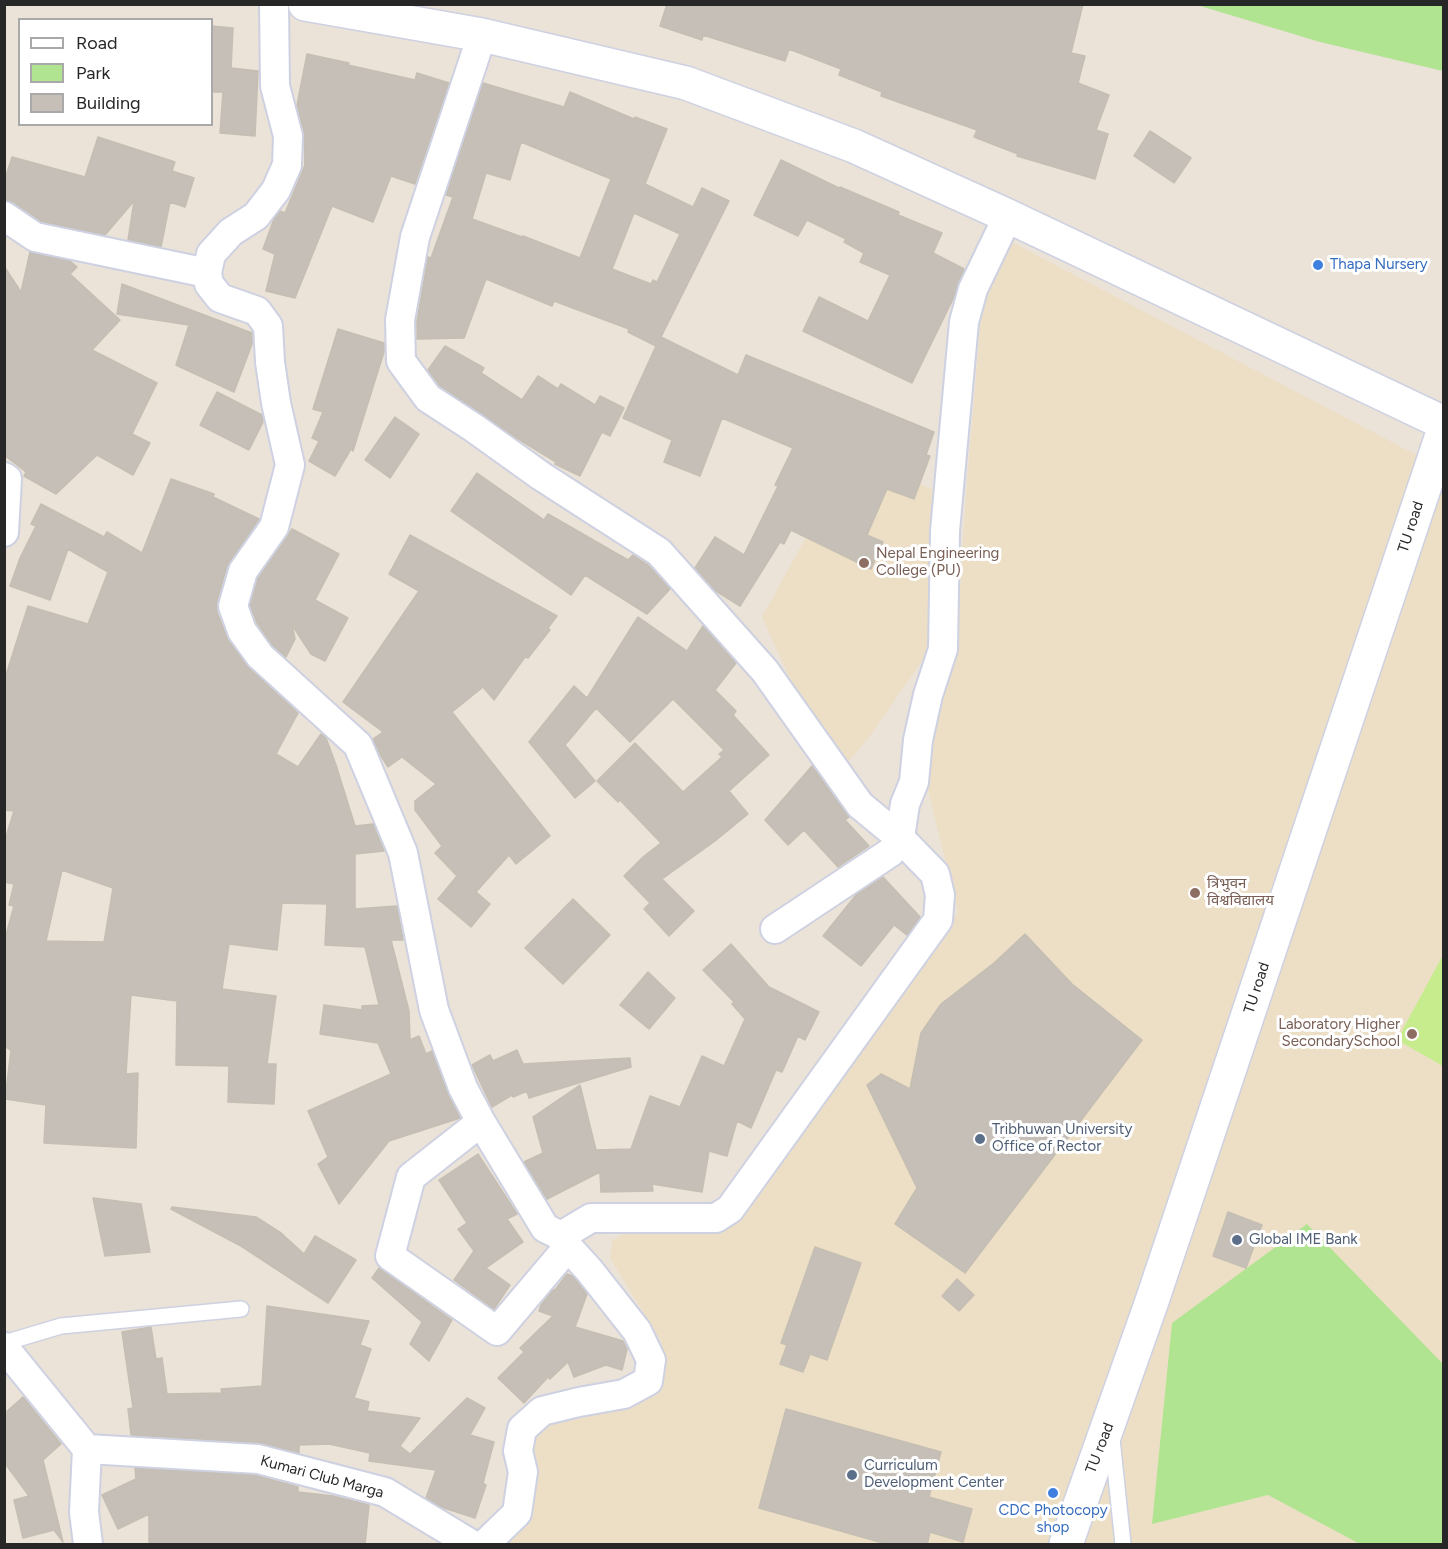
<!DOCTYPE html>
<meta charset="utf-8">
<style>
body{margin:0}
#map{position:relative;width:1448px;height:1549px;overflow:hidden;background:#ebe2d8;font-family:Figtree,sans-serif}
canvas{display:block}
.frame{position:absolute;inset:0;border:6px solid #272727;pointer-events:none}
.legend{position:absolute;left:18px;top:18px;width:195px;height:108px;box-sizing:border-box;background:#fff;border:2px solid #a9a9a9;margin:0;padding:8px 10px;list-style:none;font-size:18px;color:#272727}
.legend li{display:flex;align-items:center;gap:12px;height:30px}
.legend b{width:30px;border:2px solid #a9a9a9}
</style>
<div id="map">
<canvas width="1448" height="1549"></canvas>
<div class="frame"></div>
<ul class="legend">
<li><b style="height:8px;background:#fff"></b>Road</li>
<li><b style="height:16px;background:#b0e491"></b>Park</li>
<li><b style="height:16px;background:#c5bfb8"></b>Building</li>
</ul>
</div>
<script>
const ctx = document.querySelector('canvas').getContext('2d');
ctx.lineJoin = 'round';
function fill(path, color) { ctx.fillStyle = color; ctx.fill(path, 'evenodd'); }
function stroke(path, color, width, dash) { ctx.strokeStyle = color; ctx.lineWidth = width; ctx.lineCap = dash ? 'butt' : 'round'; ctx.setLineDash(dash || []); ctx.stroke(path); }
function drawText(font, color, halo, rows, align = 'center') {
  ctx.font = font + ' Figtree,"Noto Sans Devanagari",sans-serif'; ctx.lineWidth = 6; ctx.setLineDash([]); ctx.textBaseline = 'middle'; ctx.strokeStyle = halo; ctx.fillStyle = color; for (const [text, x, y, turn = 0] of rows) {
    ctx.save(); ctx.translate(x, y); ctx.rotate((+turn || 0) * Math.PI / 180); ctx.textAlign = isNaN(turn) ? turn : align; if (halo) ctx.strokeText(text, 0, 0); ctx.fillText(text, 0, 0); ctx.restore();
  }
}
fill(new Path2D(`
 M1008,240l435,229v1075h-945l31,-93 4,-18 10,-11 116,-39 7,-15 -5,-27 -51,-83 3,-18 15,-9 85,-3 245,-316 -30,-122 -3,-28 24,-91 9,-49 7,-113 18,-217z
 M855,449l81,43 -7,159 -62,89 -22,25 -34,-40 -49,-108z`), '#eddfc6');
fill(new Path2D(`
 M1197,5h246v66l-123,-29z
 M1307,1224l136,140v180h-83l-92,-49 -116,29 20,-201z`), '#b0e491');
fill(new Path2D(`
 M1443,955l1,111h-1l-46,-26z`), '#c6ec8d');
const building = new Path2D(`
 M667,4h416l-12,49 14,3 -7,27 31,12 -13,35 12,4 -13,45 -78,-23 1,-2 -44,-17 3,-7 -96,-34 1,-4 -43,-17 2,-6 -52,-20 -4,12 -82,-26 -1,5 -42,-14z
 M212,26l21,2 -2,40 27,3 -3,65 -35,-3 3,-41h-11z
 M307,54l42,9 -1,2 67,15 2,-7 32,10 -34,101 -24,-8 -18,46 -41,-16 -37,92 -29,-7 9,-37 -12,-5 11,-30 6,-8 5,2 20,-48 -1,-33 -7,-27z
 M483,83l81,24 6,-15 64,27 1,-2 32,12 -22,55 48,23 9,-19 27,13 -68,136 77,38 8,-20 188,77 -8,23 4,1 -16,43 -27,-10 -20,46 16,7 -12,27 -80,-39 -7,14 -4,-2 -40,64 -24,-15 -21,-23 20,-31 29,18 34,-69 -3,-1 18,-37 -71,-30 -22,58 -36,-14 8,-22 -49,-22 33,-72 -28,-14 1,-3 -75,-28 -2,5 -66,-27 -22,59 -47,1v-18l11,-64 3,1 22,-61 -7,-2zM521,142l90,37 -31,79 -57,-22 -1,1 -50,-18 14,-46 24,7zM634,213l46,21 -23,48 -4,-2 -2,4 -39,-15z
 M1150,131l41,27 -17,25 -40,-27z
 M98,137l77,25 -3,9 22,7 -9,29 -15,-5 -9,45 -33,-7 6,-39 -29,34 -63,-13 -29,-20 -9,-2v-18l8,-25 73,20z
 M781,160l58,28 1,-1 59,25 -1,3 44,18 -9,20 31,16 -10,28 -42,86 -109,-52 16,-34 49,24 22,-46 -30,-13 4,-9 -20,-11 2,-3 -39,-19 -9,16 -44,-21z
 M30,252l40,9 7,6 -7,7 50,46 -28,30 65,33 -25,51 18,9 -17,32 -36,-20 -41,39 -32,-18 2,-4 -22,-17v-189l17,26z
 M122,284l130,49v11l-18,48 -58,-27 13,-40 -72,-11z
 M338,329l46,14v9l-31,99 -2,-2 -16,27 -26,-15 10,-20 -7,-3 11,-26 -10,-3z
 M445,346l39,22 -3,5 41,27 16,-24 20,13 3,-5 34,21 5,-9 24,12 -14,28 -8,-4 -22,44 -25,-12 1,-2 -41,-25 -75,-51 -12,-16z
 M217,392l45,23 1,7 -14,28 -49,-25z
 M395,417l24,17 -29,44 -25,-18z
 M477,473l67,47 4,-6 80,46 5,-5 15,10 22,24 -23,25 -62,-39 -14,20 -120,-84z
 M171,479l43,15 -1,3 46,22 -32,47 -10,35v11l11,28 19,26 51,47 -22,41 22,13 23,-33 5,4 10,27 19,61 18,-2 11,27 -29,3v55l42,-3 6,34h-12l18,71 1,29 9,-4 7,18 6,-3 16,43 12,24 -71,23 -50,63 -21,-40 10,-7 -20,-46 83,-37 -13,-31 -58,-9 4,-29 38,5v-4l17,-1 -14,-58 -40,-2 2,-41 -45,-1 -5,47 -48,-6 -7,45 54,7 -9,68h9l-2,40 -46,-2 1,-36 -53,-1 1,-64 -46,-6 -5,79 12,-1 -2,75 -92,-5 2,-38 -41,-6 6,-49 -7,-4v-104l10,-36 -5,-1 5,-21 -10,-2v-39l10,-32 -10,-1v-129l24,-75 60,18 20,-52 -40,-23 -18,51 -40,-14 10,-28 16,-32 -5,-2 10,-20 63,33 3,-5 35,21zM62,870l51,18 -9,54 -58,-1z
 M292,529l47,25 -24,46 33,18 -23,43 -14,-7 -19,-29 3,14 -9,18 -14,-12 -15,-22 -7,-18 8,-27z
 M410,535l147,81 -9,12 2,2 -22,28 -3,-1 -31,43 -11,-13 -31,25 98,124 -34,28 -7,-9 -33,37 14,12 -19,23 -33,-28 19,-23 -22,-23 7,-7 -27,-36v-9l21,-17 -34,-27 -14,10 -7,-11 -8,-17 10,-7 -40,-30 76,-111 -30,-17z
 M638,617l49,34 16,-25 33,37 -21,27 21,21 -3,4 36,40 -40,36 19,23 -33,27 -53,38 32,32 -25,25 -25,-27 6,-6 -26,-27 19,-19 18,-14 -41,-43 -2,2 -21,-21 38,-38 48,49 39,-35 -3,-3 5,-4 -51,-51 -43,43 -34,-34 -31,37 30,36 -20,17 -46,-56 45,-56 13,12z
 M812,766l37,51 -4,3 24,26 -31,21 -34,-37 -16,15 -23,-25z
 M883,877l37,40 -13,18 -13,-10 -33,41 -38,-30 33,-41z
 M573,899l37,36 -47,49 -38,-36z
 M1025,934l47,50 70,56 -177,233 -70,-49 22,-36 -50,-103 14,-11 29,15 11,-56 20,-29 53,-41z
 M731,944l38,43 50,25 -14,28 -7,-4 -16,36 -6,-2 -25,58 -14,-7 -10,35 -18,-5 -7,41 -50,-8 1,7 -52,1 -1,-20 -53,27 -23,-37 19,-9 -10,-36 47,-32 16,65 35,-1 19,-53 30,11 22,-51 22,10 21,-47 -13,-15 2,-2 -31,-32z
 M648,972l27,26 -26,31 -29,-24z
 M517,1050l6,14 107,-6 1,9 -102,31 -2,-7 -14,6 -1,-2 -20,12 -20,-42 18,-10 3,6z
 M478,1154l39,60 -10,5 16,23 -37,26 24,17 -16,24 -40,-29 20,-29 -16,-22 9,-6 -28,-43z
 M93,1198l48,6 9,48 -45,4z
 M172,1207l84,10 25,16 23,21 11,-18 41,24 -28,43 -87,-57 -70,-37z
 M1228,1212l34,13 -16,43 -33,-12z
 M815,1247l46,16 -34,97 -17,-6 -7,18 -23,-8 7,-19 -6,-2z
 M379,1268l73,52 -23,41 -19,-17 12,-22 -50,-44z
 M567,1274l6,2 14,18 -12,33 48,14 4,8 -5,21 -16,-5 -32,12 -6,-15 -18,17 -2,-2 -24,26 -26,-25 26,-26 -4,-4 33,-32 -14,-5 2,-6 12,-15h2z
 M957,1279l17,16 -15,16 -17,-15z
 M267,1306l102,15 -9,24 11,4 -17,49 15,4 -2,9 53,7 -20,28 10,8 57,-56 18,10 -15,27 24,7 -11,41 3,2 -11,33 -34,-11 -15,-9 10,-28 -67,-9 1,-8 -41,-9 -30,1v8l-40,-10 -128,-8 -3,-26 5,-1 -11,-76 29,-5 5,32 6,-1 5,36 55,-1 -1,-4 41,-3z
 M23,1397l38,47 -18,16 20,82 -9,-12 -31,8 -9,-38 15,-4 -25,-34v-48z
 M786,1409l155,43 -12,45 43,12 -9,33 -33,-10 -3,13h-37l-131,-37z
 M135,1468l120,7 43,12v5l35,4 36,9 -4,40h-216v-31l-31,15 -16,-34 34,-16z`);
fill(building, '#c5bfb8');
stroke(building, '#c5beb2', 1.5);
const lane = new Path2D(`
 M4,1343l57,-17 180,-17
 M1112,1439l11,105`);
const street = new Path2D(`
 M274,4l1,82 13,50 -1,29 -11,25 -20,26 -25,16 -20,22 -4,19 2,11 11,14 37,13 11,15 2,36 6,41 14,62 -16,62 -31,44 -10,35 9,25 18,25 98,89 45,108 31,157 29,78 18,34 64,106 16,8 30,-18h125l14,-9 208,-289 2,-25 -5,-21 -35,-36 -40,-33 -95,-134 -106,-119 -118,-76 -67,-48 -46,-30 -27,-37 -1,-41 15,-83 67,-202
 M4,216l31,21 172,36
 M4,477l3,2 -3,53
 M775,929l116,-77 9,-14 5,-34 9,-22 4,-42 10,-45 15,-46 2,-118 19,-209 9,-33 35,-73
 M481,1122l-70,55 -21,79 107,75 71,-84
 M4,1347l83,102 171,10 127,33 86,52
 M87,1449l-3,63 4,32
 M485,1544l32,-31 6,-41 -5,-21 4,-22 20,-18 37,-9 45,-8 24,-13 3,-21 -14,-29 -48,-61 -21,-23 -7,-11`);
const secondary = new Path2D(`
 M305,4l177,31 204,48 168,63 154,70 436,207
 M1066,1544l86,-243 292,-872`);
stroke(lane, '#cdd1e1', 18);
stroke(street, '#cdd1e1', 32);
stroke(secondary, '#cdd1e1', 36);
stroke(lane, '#fff', 15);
stroke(street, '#fff', 28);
stroke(secondary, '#fff', 33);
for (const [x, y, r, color] of [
 [1318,265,6,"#3f7fe0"],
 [864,563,6,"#8d6e63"],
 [1195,893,6,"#8d6e63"],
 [1412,1034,6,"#8d6e63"],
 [980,1139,6,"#5c6f8a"],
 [1237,1240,6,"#5c6f8a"],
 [852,1475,6,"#5c6f8a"],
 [1053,1493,6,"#3f7fe0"]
]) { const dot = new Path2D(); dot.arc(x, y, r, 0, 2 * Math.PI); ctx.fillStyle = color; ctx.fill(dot); stroke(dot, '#fff', 2); }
drawText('15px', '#366cbe', '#fff', [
 ["Thapa Nursery",1330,265],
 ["CDC Photocopy",1053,1511,"center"],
 ["shop",1053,1528,"center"]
], 'left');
drawText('15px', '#272727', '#fff', [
 ["TU road",1411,527,-72],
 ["TU road",1257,988,-72],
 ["TU road",1100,1448,-69],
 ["Kumari Club Marga",322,1477,15]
]);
drawText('15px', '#785e54', '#fff', [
 ["Nepal Engineering",876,554],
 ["College (PU)",876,571],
 ["त्रिभुवन",1207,884],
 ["विश्वविद्यालय",1207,901],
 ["Laboratory Higher",1400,1025,"right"],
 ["SecondarySchool",1400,1042,"right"]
], 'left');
drawText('15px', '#4e5e75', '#fff', [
 ["Tribhuwan University",992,1130],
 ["Office of Rector",992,1147],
 ["Global IME Bank",1249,1240],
 ["Curriculum",864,1466],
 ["Development Center",864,1483]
], 'left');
</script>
